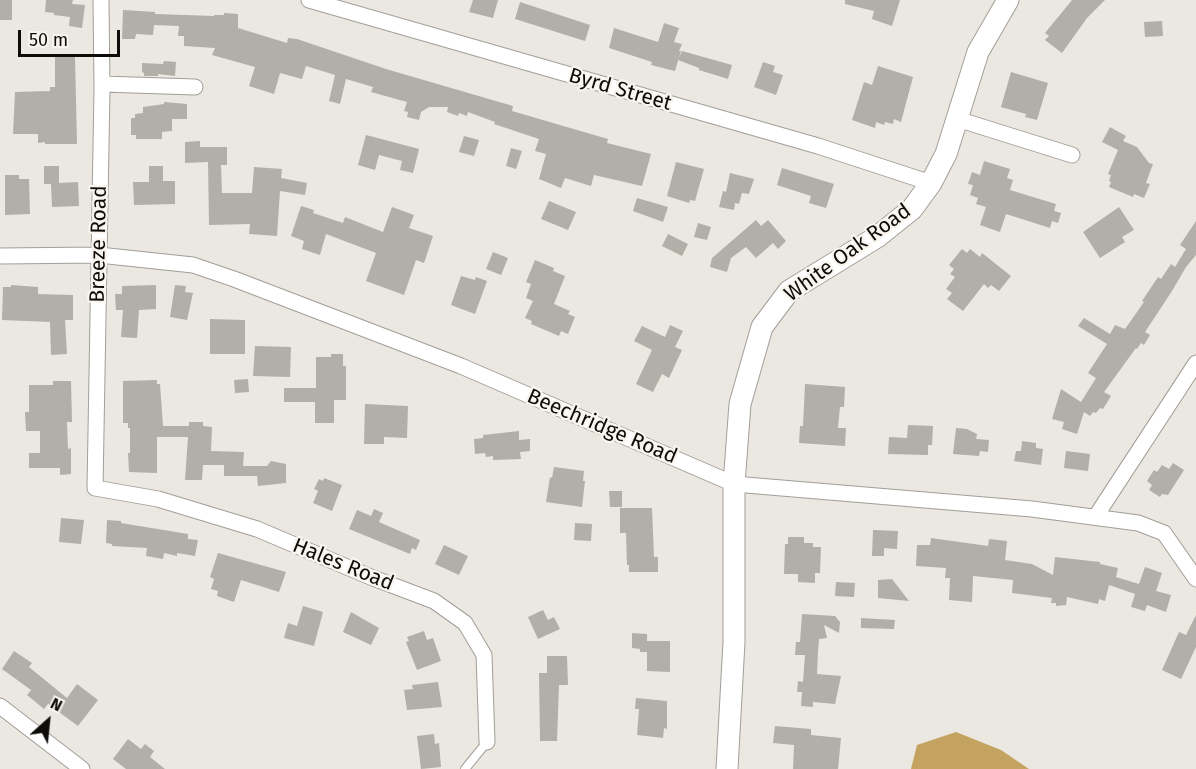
<!DOCTYPE html>
<style>
body{margin:0}
#map{position:relative;width:1196px;height:769px;overflow:hidden;background:#ebe8e1;font-family:"Fira Sans",sans-serif}
canvas{display:block}
.north{position:absolute;left:18px;top:691px;width:60px;height:60px;-webkit-text-stroke:4px #f9f5ee;paint-order:stroke;rotate:27deg;font-size:16px;font-weight:700;line-height:24px;text-align:center;color:#0d0c09}
.north::after{content:'';display:block;margin:auto;width:21px;height:27px;background:#0d0c09;clip-path:polygon(50% 0,100% 100%,50% 72%,0 100%)}
.scale{position:absolute;left:18px;top:30px;width:102px;height:27px;box-sizing:border-box;border:3px solid #0d0c09;border-top:0;padding-left:8px;font-size:18px;line-height:21px;white-space:nowrap;color:#0d0c09;-webkit-text-stroke:4px #f9f5ee;paint-order:stroke}
</style>
<div id="map">
<canvas width="1196" height="769"></canvas>
<div class="north">N</div>
<div class="scale">50 m</div>
</div>
<script>
const ctx = document.querySelector('canvas').getContext('2d');
ctx.lineJoin = 'round';
function fill(path, color) { ctx.fillStyle = color; ctx.fill(path, 'evenodd'); }
function stroke(path, color, width, dash) { ctx.strokeStyle = color; ctx.lineWidth = width; ctx.lineCap = dash ? 'butt' : 'round'; ctx.setLineDash(dash || []); ctx.stroke(path); }
function drawText(font, color, halo, rows, align = 'center') {
  ctx.font = font + ' "Fira Sans",sans-serif'; ctx.lineWidth = 4.5; ctx.setLineDash([]); ctx.textBaseline = 'middle'; ctx.strokeStyle = halo; ctx.fillStyle = color; for (const [text, x, y, turn = 0] of rows) {
    ctx.save(); ctx.translate(x, y); ctx.rotate((+turn || 0) * Math.PI / 180); ctx.textAlign = isNaN(turn) ? turn : align; if (halo) ctx.strokeText(text, 0, 0); ctx.fillText(text, 0, 0); ctx.restore();
  }
}
fill(new Path2D(`
 M956,732l45,18 28,19h-118l6,-24z`), '#c4a260');
fill(new Path2D(`
 M0,0h12v20h-12z
 M46,0h27l-1,4 13,1 -3,23 -13,-2 1,-9 -16,-2v-2l-9,-1z
 M473,0h25l-5,18 -24,-6z
 M845,0h55l-8,26 -20,-7 2,-8 -29,-7z
 M1072,0h33l-18,18 -25,35 -17,-13 4,-4 -4,-3z
 M520,2l70,23 -5,16 -70,-22z
 M123,10l32,2v2l59,2v-1h10v-2l14,1v14l49,15 1,-5 9,1 89,30 127,37 -1,5 96,28 -1,4 44,11 -9,32 -48,-11 -3,11 -26,-8 -4,10 -22,-9 7,-25 -11,-3 4,-12 -45,-15 1,-2 -27,-10 -1,4 -8,-3 -1,3 -11,-4 1,-5h-19l-8,5 -2,8 -12,-3 1,-5 -4,-1 3,-9 -36,-10 2,-5 -27,-8 -6,25 -11,-3 6,-26 -29,-9 -4,13 -22,-6 -6,21 -25,-8 6,-19 -43,-12 3,-7 -31,-2v-10h-6l1,-10 -25,-1 -1,10 -17,-1 -1,5h-13z
 M1162,21l1,15 -18,1 -1,-15z
 M664,23l15,5 -5,14 8,2 -3,7h2l-6,20 -24,-6 1,-3 -43,-14 5,-20 44,14z
 M682,51l50,14 -4,14 -29,-9v-2l-21,-8z
 M55,57h20l2,87h-32v-2l-7,1v-9h-25l2,-42 35,-1v-4h5z
 M164,61l12,1 -1,14 -17,-2v2h-14v-3l-2,-1v-9l21,1z
 M763,62l12,4 -2,6 10,3 -7,20 -22,-8z
 M878,66l35,11 -12,45 -7,-3 -1,5 -8,-2 -1,3 -8,-3 -1,6 -23,-8 12,-38 8,3z
 M1011,72l37,11 -11,37 -12,-3 1,-3 -25,-7z
 M164,102l23,2v15h-15v12l-10,1v7h-26v-4h-5v-17h4v-4l8,-1v-6l21,-3z
 M1110,127l16,9 -3,5 14,6 12,16 4,1 -7,19 4,1 -6,14 -10,-4 -1,3 -24,-10 2,-5 -2,-1 2,-6 -3,-1 10,-24 -16,-8z
 M366,135l53,14 -6,24 -13,-3 2,-9 -23,-6 -4,15 -17,-5z
 M464,136l15,4 -5,16 -15,-4z
 M200,141v6h27v18h-6l1,28h30l2,-26 28,2 -1,9 26,5 -2,12 -25,-4 -3,45 -28,-2 1,-10 -41,1 -1,-63 -23,1v-21z
 M511,148l11,3 -6,18 -10,-3z
 M984,161l26,8 -3,9 6,2 -3,10 46,14 -2,7 7,2 -3,10 -6,-2 -2,7 -44,-14 -6,18 -20,-7 6,-18 -10,-3 2,-6 -8,-3 3,-10 -5,-1 4,-12 8,3z
 M676,162l28,7 -9,32 -5,-1 -1,3 -22,-7z
 M44,166h15v17l19,-1 1,24 -27,1 -1,-23h-7z
 M149,166h14v15h12v23l-41,1 -1,-23h16z
 M782,168l52,16 -8,24 -17,-5 2,-7 -34,-11z
 M730,173l24,6 -5,15 -7,-1 -3,11 -4,-1 -1,7 -15,-3 4,-16 3,1z
 M5,175h14v4h10l1,35 -25,1z
 M637,198l31,9 -5,15 -30,-11z
 M549,201l27,11 -8,18 -27,-11z
 M301,206l13,4 -1,3 30,10 2,-6 38,15 9,-25 22,8 -5,13 24,8 -9,27 -8,-3 -12,35 -38,-14 10,-28 -50,-19 -6,21 -18,-6 2,-8 -13,-5z
 M1119,207l15,23 -12,7 3,5 -25,16 -17,-26z
 M756,220l5,6 7,-6 18,21 -8,8 -5,-6 -17,15 -10,-11 -15,11 -4,14 -17,-5 2,-9z
 M1196,221v34l-10,12 -14,24 -27,41 5,3 -6,10 -3,-2 -4,6 -1,-1 -32,44 7,4 -8,13 -3,-1 -4,5 -3,-1 -3,4 -6,-4 -7,22 -15,-5 2,-7 -12,-3 9,-30 20,13 15,-24 -8,-5 19,-29 -29,-18 6,-8 26,16 5,-9 10,4 19,-27 -2,-1 16,-24 3,2 10,-15 4,3 11,-18 -6,-4z
 M698,223l13,4 -4,13 -13,-3z
 M668,234l20,10 -6,12 -20,-10z
 M962,249l5,4 3,-4 10,8 2,-4 29,23 -12,15 -8,-6 -3,3 -4,-4 -21,27 -16,-12 5,-6 -6,-4 9,-12 -5,-3 4,-5 -5,-4z
 M493,252l15,6 -7,17 -15,-6z
 M535,260l19,8 -1,3 12,5 -11,28 16,7 -2,3 7,3 -7,17 -7,-3 -2,5 -28,-12 1,-3 -7,-3 8,-17 -7,-3 5,-14 -5,-2z
 M461,276l14,4 1,-3 11,4 -12,33 -24,-9z
 M11,285l27,2v7l35,1v25h-8l2,34 -16,1 -1,-33 -48,-2 1,-33h8z
 M156,285v24l-17,1 -2,28 -16,-1 2,-27h-7l-1,-16h7v-8z
 M175,285l11,1 -1,6 8,1 -6,27 -17,-3z
 M210,319l35,1v34h-35z
 M670,325l13,6 -8,16 7,3 -13,28 -7,-4 -9,18 -17,-8 16,-34 -18,-9 8,-15 23,11z
 M255,346l36,1 -1,30 -37,-1z
 M331,354h12v12h3v34h-12v23h-19v-21h-31v-14h32v-31h15z
 M248,379l1,13 -14,1 -1,-13z
 M157,380v4h3l3,42h26v-4h14v4l9,1 -1,24 33,1 -1,14h24l4,-5 15,3v19l-28,3 -1,-10h-33v-11h-21l-1,15h-17l3,-43h-31v36l-28,-1 -1,-19h2v-25h-2v-5h-5v-42z
 M53,381h18l1,41h-5l1,27 3,-1v26l-11,1v-7h-31v-15h11v-22h-14l-1,-19h4v-27h24z
 M805,384l40,3 -1,20h-4l-2,21h8l-1,18 -46,-3 1,-17h3z
 M365,404l43,2 -1,32 -23,-1v7h-20z
 M908,425l25,1 -1,19h-4v10l-40,-1 1,-17 18,1z
 M956,428l11,1 10,5 -1,5 13,1 -1,12 -8,-1 -1,5 -26,-2z
 M519,431v9l11,-1v12l-10,1 1,7 -28,1v-4l-7,1 -1,-4 -10,1 -1,-15 9,-1v-3z
 M1022,441l14,2v5l7,1 -2,16 -27,-4 2,-10h5z
 M1066,451l24,3 -2,17 -24,-3z
 M1173,463l11,7 -16,25 -6,-1 -2,3 -11,-7 3,-5 -5,-4 7,-11 3,2 5,-7 7,4z
 M554,467l30,4 -1,10h2l-3,26 -36,-5 4,-25 2,1z
 M324,478l18,7 -10,26 -19,-8 5,-12 -4,-2 5,-10 4,2z
 M609,491h13v16h-12z
 M620,508h32l2,49h4v15h-29v-7h-2l-1,-32h-6z
 M374,509l9,4 -4,9 41,18 -4,10 -4,-2 -2,6 -61,-25 8,-19 14,6z
 M61,518l23,2 -3,24 -22,-2z
 M107,520l14,1v2l67,11v5l10,1 -3,16 -18,-3v3l-13,-3 -1,6 -17,-3 1,-8 -35,-2v-2l-6,-1z
 M575,523l17,1 -1,17 -17,-1z
 M873,530l25,1 -1,18 -13,-1v8h-12z
 M788,537h16v6h9v4h8l-1,26h-5v10l-17,-1v-8h-14l1,-30h3z
 M931,538l57,8 1,-7 18,2 -2,19 27,4 21,11 2,-18 45,5v2l18,4 -2,9 23,7 6,-17 17,6 -6,18 15,4 -5,17 -19,-7 -2,6 -14,-4 4,-13 -26,-9 -4,16 -6,-2 -1,5 -31,-7 -1,8 -10,1v-3h-5l1,-5 -40,-5 1,-13 -40,-4 -1,26 -23,-2 1,-22h-5l1,-10 -30,-2 1,-21h13z
 M444,545l24,11 -9,19 -24,-11z
 M218,553l68,19 -7,20 -38,-12 -7,22 -17,-6 1,-5 -7,-2 3,-10 -4,-2z
 M892,579l17,22 -31,-3v-18z
 M836,582l19,1 -1,14 -19,-1z
 M303,606l20,6 -9,34 -30,-8 4,-15 9,3z
 M543,610l5,10 6,-3 6,12 -22,10 -10,-22z
 M351,612l28,16 -8,17 -28,-13z
 M802,614l33,2 5,6 -1,11 -15,-8 3,13 -8,1 -1,13 -1,22 24,2 -6,28 -22,-2v5l-12,-1 1,-14h-5l1,-11 5,1 2,-27h-10l1,-13h4z
 M1196,615v32l-15,32 -19,-9 17,-38 7,3z
 M861,618l34,2 -1,9 -33,-1z
 M424,631l3,9 6,-2 8,23 -24,9 -11,-28 3,-1 -2,-4z
 M632,633l15,1v7h23v31l-23,-1v-19h-7v-3l-8,-1z
 M14,651l18,12 -3,4 38,31 10,-14 21,16 -20,26 -30,-22 -4,5 -17,-14 4,-5 -29,-21z
 M547,656h20l1,29h-9l-2,56h-17l-1,-68h8z
 M438,682l4,25 -35,3 -3,-20 9,-1 -1,-4z
 M636,698l31,3v28l-3,-1 -1,10 -26,-3 2,-26h-4z
 M775,726l36,3v6l30,3 -3,31h-45l1,-24 -21,-2z
 M434,734l1,10 4,-1 2,24 -20,2 -4,-33z
 M128,739l13,10 4,-5 9,7 -4,6 15,12h-39l-13,-10z`), '#b2aea8');
const lane = new Path2D(`
 M465,769l22,-27`);
const street = new Path2D(`
 M101,0l1,89 -7,399 63,11 99,30 116,49 61,23 31,22 19,32 3,87
 M309,0l509,146 113,37
 M102,84l93,3
 M957,119l115,36
 M0,256l99,-1 94,10 41,14 227,87 273,118 298,25 106,14 26,10 32,46
 M1096,516l100,-153
 M0,706l82,63`);
const secondary = new Path2D(`
 M727,769l7,-127v-158l6,-80 22,-77 27,-36 88,-54 35,-28 19,-26 15,-29 32,-102 30,-52`);
stroke(lane, '#a29e98', 10);
stroke(street, '#a29e98', 17);
stroke(secondary, '#a29e98', 23);
stroke(lane, '#fff', 8);
stroke(street, '#fff', 15);
stroke(secondary, '#fff', 21);
drawText('21px', '#0d0c09', '#f9f5ee', [
 ["Byrd Street",620,90,16],
 ["Breeze Road",99,244,-89],
 ["White Oak Road",848,253,-36],
 ["Beechridge Road",602,427,23],
 ["Hales Road",343,565,22]
]);
</script>
